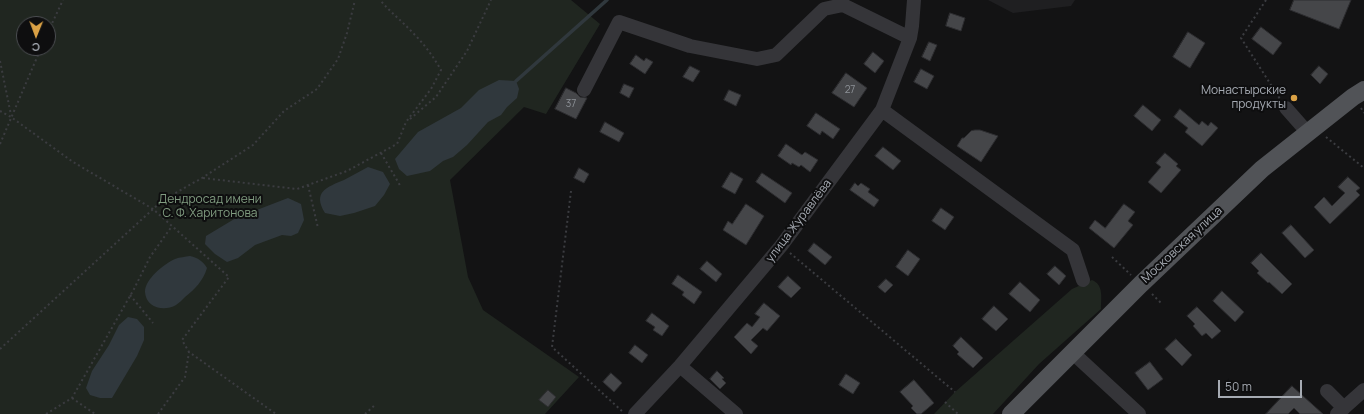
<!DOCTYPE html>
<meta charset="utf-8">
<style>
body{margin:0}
#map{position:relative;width:1364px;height:414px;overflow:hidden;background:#131314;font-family:Manrope,sans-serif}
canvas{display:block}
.north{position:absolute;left:16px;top:16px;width:40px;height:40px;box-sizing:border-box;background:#0e0e0f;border:1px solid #4b4d51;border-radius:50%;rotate:181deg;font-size:11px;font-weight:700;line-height:16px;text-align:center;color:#a6abb3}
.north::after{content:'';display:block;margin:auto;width:14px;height:18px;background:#daa145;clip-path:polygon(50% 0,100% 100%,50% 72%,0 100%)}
.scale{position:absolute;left:1218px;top:380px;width:84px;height:18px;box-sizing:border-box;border:2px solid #a6abb3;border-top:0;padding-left:5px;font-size:12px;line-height:14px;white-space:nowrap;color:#a6abb3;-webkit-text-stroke:3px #0e0e0f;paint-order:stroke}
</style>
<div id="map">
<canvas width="1364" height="414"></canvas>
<div class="north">С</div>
<div class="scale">50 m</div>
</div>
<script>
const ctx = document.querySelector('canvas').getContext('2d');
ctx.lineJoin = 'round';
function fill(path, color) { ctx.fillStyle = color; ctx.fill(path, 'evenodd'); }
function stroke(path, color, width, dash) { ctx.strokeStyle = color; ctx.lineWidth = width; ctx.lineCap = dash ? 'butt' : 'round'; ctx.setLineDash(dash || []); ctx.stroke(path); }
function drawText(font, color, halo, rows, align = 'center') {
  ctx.font = font + ' Manrope,sans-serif'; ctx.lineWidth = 4; ctx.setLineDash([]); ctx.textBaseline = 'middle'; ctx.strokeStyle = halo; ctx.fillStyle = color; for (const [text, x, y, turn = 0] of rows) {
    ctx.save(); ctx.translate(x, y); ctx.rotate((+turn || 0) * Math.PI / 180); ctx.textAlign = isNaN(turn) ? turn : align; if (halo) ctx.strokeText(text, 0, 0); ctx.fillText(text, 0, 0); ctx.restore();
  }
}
fill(new Path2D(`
 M988,0h87l-4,6 -58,7z`), '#1f1f21');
fill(new Path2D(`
 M0,0h571l29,24 -54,90 -22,-7 -74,73 18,97 15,33 96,67 -34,37h-545zM24,24h24v24h-24z
 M1092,280c12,5 9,18 9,29l-62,55 -46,50h-59l21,-22 117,-103z`), '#202620');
fill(new Path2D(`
 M499,80l17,1 3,8 -2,9 -10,9 -6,8 -13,7 -21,23 -14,12 -10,4 -13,10 -23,5 -8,-7 -4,-10 23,-27 43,-24 18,-18z
 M368,167l15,5 7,12 -6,11 -9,11 -21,7 -14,3 -15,-3c-13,-21 2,-26 19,-33 8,-4 16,-9 24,-13z
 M288,198l13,6 3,16 -6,13 -7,3 -9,-1 -27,10 -17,13 -11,4 -12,-8 -10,-10 1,-8 30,-18z
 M190,256c8,2 13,5 17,12 -4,13 -12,21 -22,29 -3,3 -6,6 -9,8 -12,7 -30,3 -31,-13 0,-13 19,-28 30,-33 5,-2 10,-2 15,-3z
 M128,317l9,2 7,8v13l-7,16 -25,42h-12l-10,-3 -4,-7 6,-17 17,-26 10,-20z`), '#30383d');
stroke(new Path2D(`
 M516,81l91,-81`), '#30383d', 3.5);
const building = new Path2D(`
 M1294,0h57l-12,29 -49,-19z
 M950,13l15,5 -4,13 -15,-5z
 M1261,27l21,16 -9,12 -21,-16z
 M1188,32l17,11 -15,25 -17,-11z
 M929,42l8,3 -7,16 -8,-4z
 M873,52l11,9 -9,12 -11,-9z
 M636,55l8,6 2,-3 7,4 -8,12 -15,-10z
 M690,66l10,5 -7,11 -10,-5z
 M1319,66l9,8 -8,10 -9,-9z
 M921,69l13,7 -7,13 -13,-7z
 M846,73l21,15 -13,19 -22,-14z
 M624,84l10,4 -5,10 -9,-5z
 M566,88l10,5 4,4 7,1 -11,21 -21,-10z
 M729,90l12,5 -5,11 -12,-6z
 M1143,105l18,15 -9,11 -18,-15z
 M1180,109l19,16 3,-4 6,5 3,-4 7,6 -16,18 -17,-14 3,-4 -14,-11z
 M816,113l24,16 -7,10 -11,-8 -2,4 -13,-9z
 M605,122l19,11 -5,9 -19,-10z
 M975,130h5l18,6 -17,26 -24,-16 5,-8h2l7,-7z
 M786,144l16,11 3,-3 13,8 -8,12 -9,-7 -2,2 -7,-4 -1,2 -13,-9z
 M883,147l18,14 -8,9 -18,-14z
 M1165,153l13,11 -2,2 5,4 -20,23 -13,-11 13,-15 -5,-4z
 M579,168l10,6 -5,9 -10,-5z
 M731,172l12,7 -8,15 -13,-7z
 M762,173l30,20 -7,10 -29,-21z
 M1348,177l12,11 -4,3 4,4 -30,29 -16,-17 10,-10 8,9 13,-13 -7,-6z
 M855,183l3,3 3,-3 9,6 -2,3 11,8 -5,7 -24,-17z
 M746,204l18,12 -18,29 -23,-15 5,-9 4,3z
 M1124,204l11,8 -7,9 5,4 -19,23 -25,-20 6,-8 10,8z
 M941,208l13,9 -9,13 -13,-9z
 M1291,225l23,25 -9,8 -23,-25z
 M814,243l18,14 -7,8 -17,-14z
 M908,250l12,9 -12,17 -12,-9z
 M1261,253l31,31 -10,10 -13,-12 -1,1 -11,-10 2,-2 -8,-8z
 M707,261l15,13 -6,8 -16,-13z
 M1055,266l11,10 -7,9 -12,-11z
 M678,275l24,17 -8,12 -12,-9 2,-3 -12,-8z
 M788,276l13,12 -10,10 -13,-11z
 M886,279l7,6 -8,8 -7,-6z
 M1020,282l20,18 -10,12 -21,-18z
 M1222,291l22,21 -9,10 -22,-21z
 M764,303l16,13 -13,15 -4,-3 -12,12 7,6 -7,8 -17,-17 13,-14 5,4 8,-10 -5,-3z
 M994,306l14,13 -12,12 -14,-12z
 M1197,307l24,24 -9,8 -6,-6 -4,3 -9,-10 2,-2 -8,-8z
 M652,313l17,13 -7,10 -9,-6 2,-3 -9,-6z
 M961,337l22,21 -10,10 -16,-14 2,-2 -6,-6z
 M1176,339l16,16 -10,11 -17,-17z
 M635,345l13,10 -6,8 -13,-10z
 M1150,362l13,17 -15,11 -13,-17z
 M717,371l7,7 -2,1 4,4 -6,6 -10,-10z
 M611,373l11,10 -8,9 -11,-10z
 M846,374l14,9 -7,11 -14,-9z
 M914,380l20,23 -13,11h-4l-6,-6 2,-2 -13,-14z
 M1292,386l31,28h-23l-6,-6 -6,6h-22z
 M548,390l8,7 -8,10 -9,-7z`);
fill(building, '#454649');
stroke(building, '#2d2d30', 1);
stroke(new Path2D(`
 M1266,0l-25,38 39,61
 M48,32l15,-32
 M0,61l11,54
 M1361,108l3,5
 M0,111l11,6 62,45 80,47 76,68 -47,63 7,12 87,62
 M410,119l26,-22 31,-46 24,-51
 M1326,137l38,31
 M0,144l41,-96
 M381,153l20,34
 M203,178l94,11 50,-18 50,-27 9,-22 25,-33 10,-19c-8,-14 -17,-26 -28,-37 -11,-12 -22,-20 -33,-33
 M308,185l10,43
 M571,191l-19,156 71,65
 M790,253l165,139
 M1112,257l19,18
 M1152,294l10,10
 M130,295l23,28
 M0,349l163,-149 39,-22 51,-33 31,-34 33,-22 21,-30 9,-26 8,-33
 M72,398l23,16
 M945,402l13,12
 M46,414l26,-16 62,-109 16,-32 22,-31
 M158,414l27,-37 4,-25
 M365,414l10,-9`), '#3b3c40', 2, [2, 3]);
stroke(new Path2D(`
 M584,90l35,-68 71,24 67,13 19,-4 48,-46 19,-4 67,33
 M1286,108l22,25
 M882,110l191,140 10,30
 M1073,353l66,61
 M680,366l56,48
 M1327,391l17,17
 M635,414l45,-48 101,-120 101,-136 28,-72 2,-12 2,-26
 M1337,414l27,-24`), '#353539', 14);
stroke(new Path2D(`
 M1011,414l130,-130 121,-115 91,-72 11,-7`), '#515357', 18);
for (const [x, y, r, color] of [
 [1294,98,4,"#daa145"]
]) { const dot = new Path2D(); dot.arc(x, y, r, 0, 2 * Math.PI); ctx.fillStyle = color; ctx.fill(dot); stroke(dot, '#0e0e0f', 1.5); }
drawText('10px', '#8e9298', null, [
 ["27",850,90],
 ["37",571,104]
]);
drawText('12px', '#a6abb3', '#0e0e0f', [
 ["Монастырские",1286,91],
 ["продукты",1286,105]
], 'right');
drawText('12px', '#809c80', '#0e0e0f', [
 ["Дендросад имени",210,200],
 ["С. Ф. Харитонова",210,214]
]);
drawText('12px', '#a6abb3', '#0e0e0f', [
 ["улица Журавлёва",799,221,-53],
 ["Московская улица",1182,245,-43]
]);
</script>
